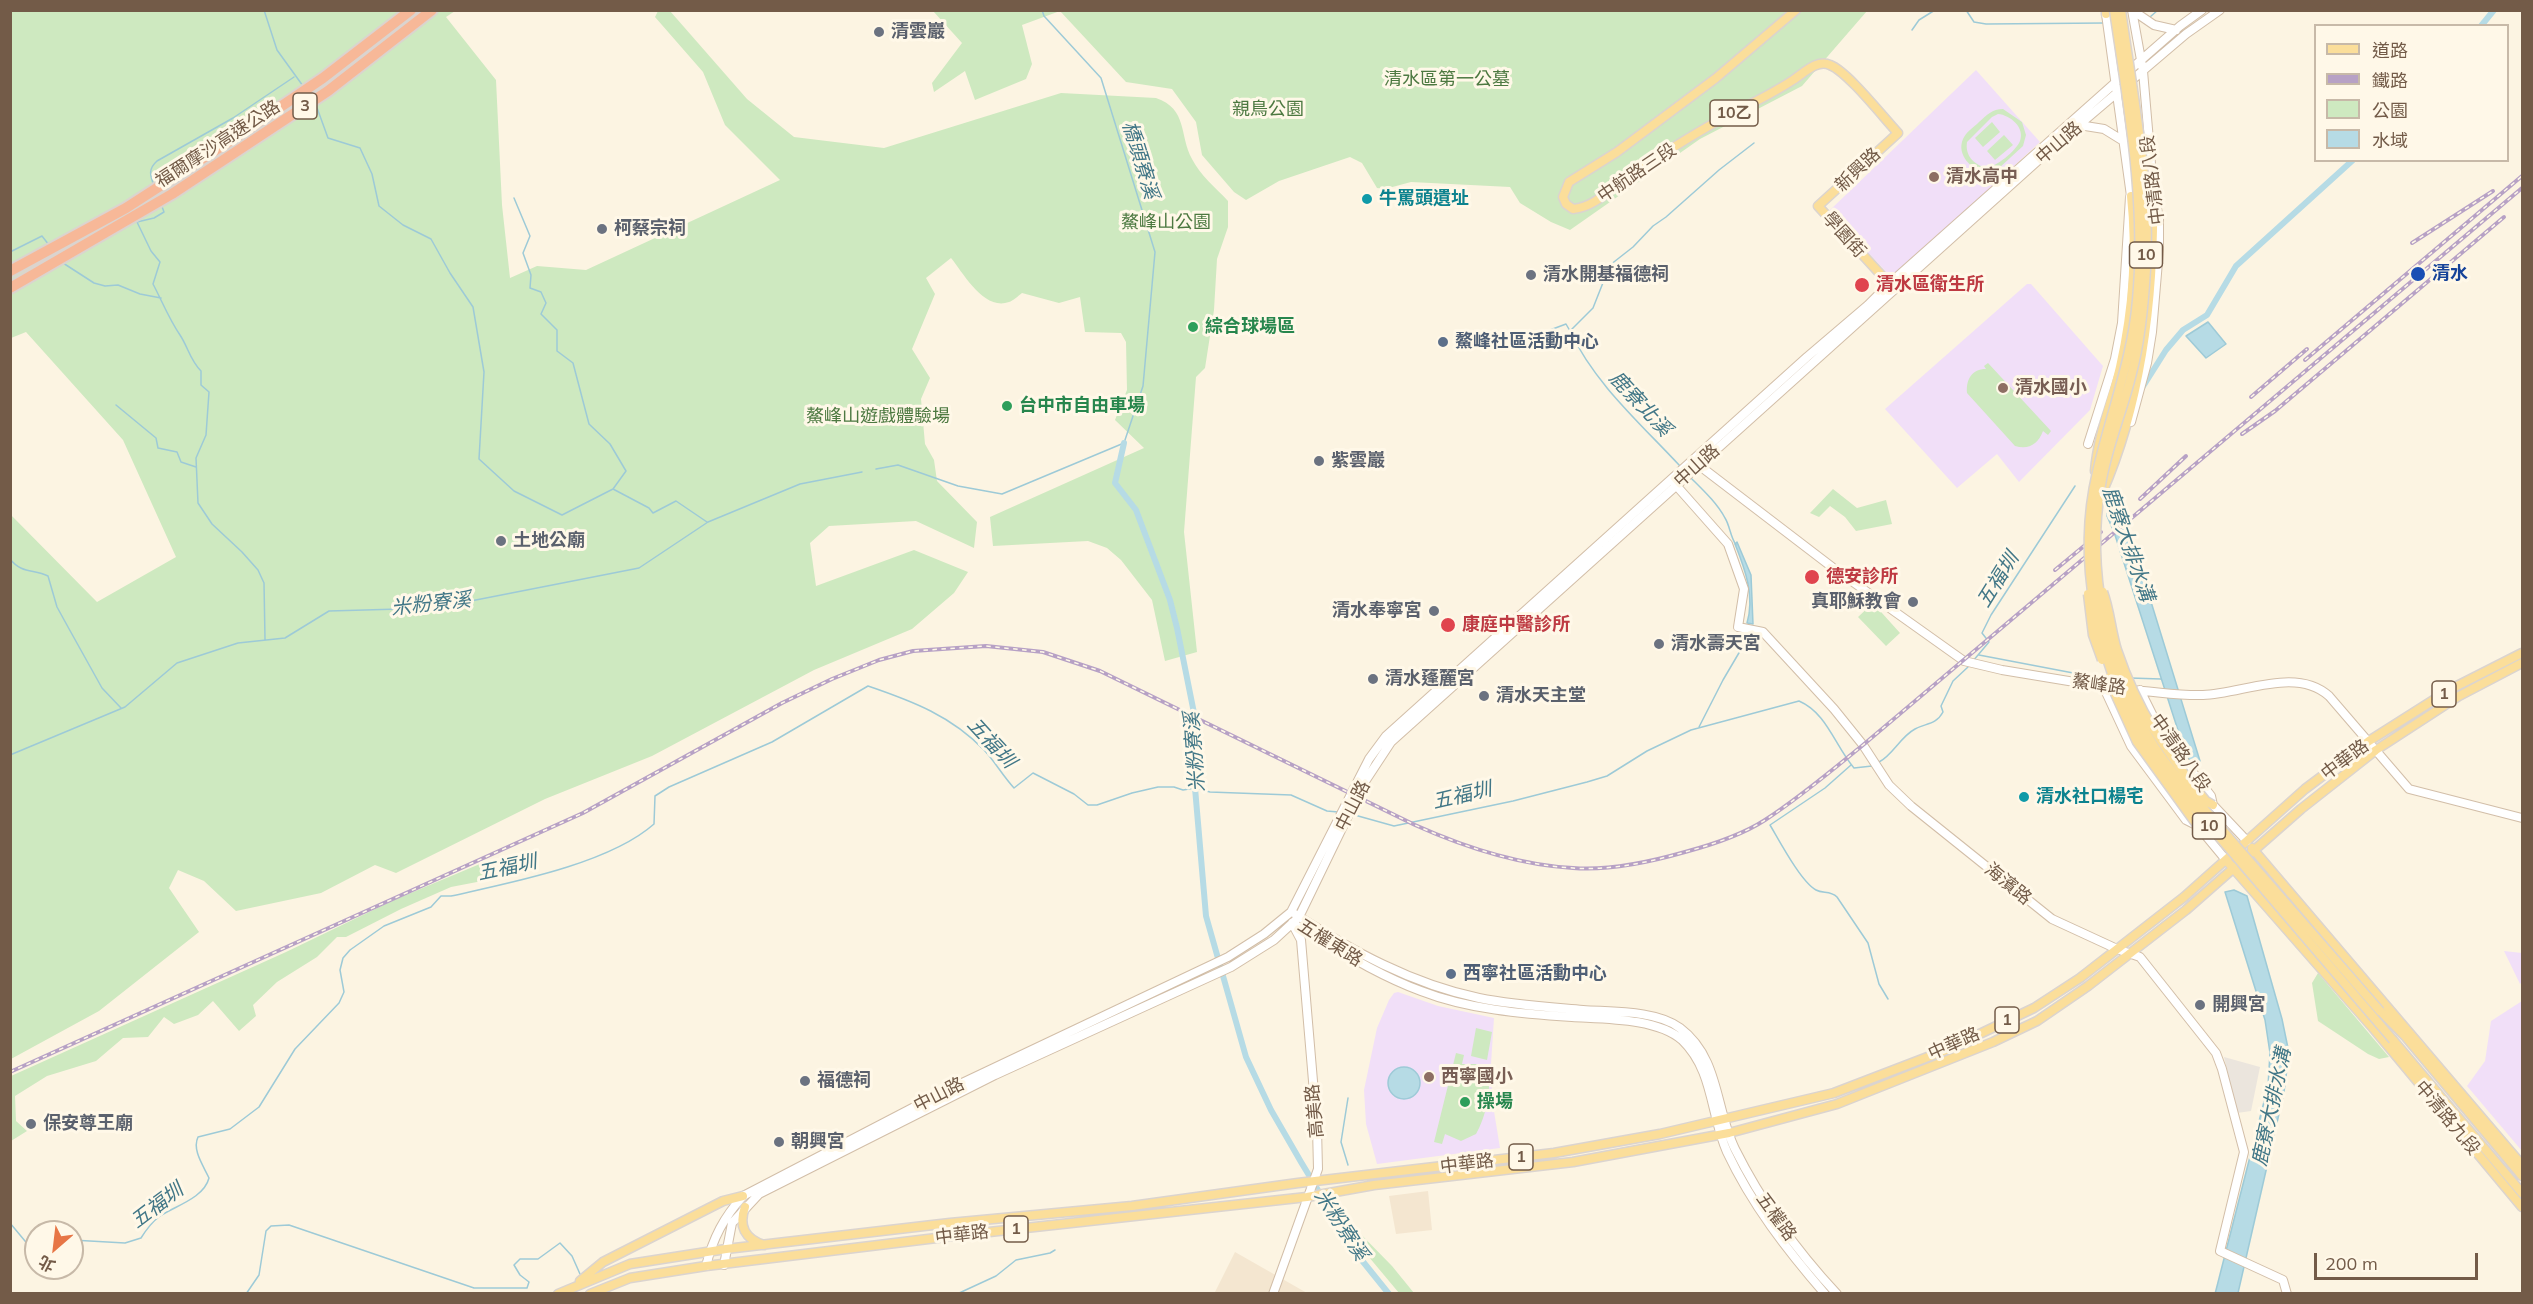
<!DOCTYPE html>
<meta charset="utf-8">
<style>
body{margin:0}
#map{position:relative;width:2533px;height:1304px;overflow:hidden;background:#fcf4e2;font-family:Mulish,"Noto Sans TC",sans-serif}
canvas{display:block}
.frame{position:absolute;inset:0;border:12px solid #735b48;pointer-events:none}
.legend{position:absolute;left:2314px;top:24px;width:195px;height:138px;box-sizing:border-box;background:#fff8e8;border:2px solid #c7b9a8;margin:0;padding:8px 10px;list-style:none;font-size:18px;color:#735b48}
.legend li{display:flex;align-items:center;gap:12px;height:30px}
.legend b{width:30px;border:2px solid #c7b9a8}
.north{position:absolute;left:24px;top:1220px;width:60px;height:60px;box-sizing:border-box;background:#fff8e8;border:2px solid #c7b9a8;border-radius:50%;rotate:208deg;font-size:16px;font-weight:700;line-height:24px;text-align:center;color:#735b48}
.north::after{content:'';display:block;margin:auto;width:21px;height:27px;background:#e77646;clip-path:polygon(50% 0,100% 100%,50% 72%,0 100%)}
.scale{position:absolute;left:2314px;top:1253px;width:164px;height:27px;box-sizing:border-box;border:3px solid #735b48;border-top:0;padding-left:8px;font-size:18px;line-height:21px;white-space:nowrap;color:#735b48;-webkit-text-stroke:4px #fff8e8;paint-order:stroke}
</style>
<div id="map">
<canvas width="2533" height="1304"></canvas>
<div class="frame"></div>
<ul class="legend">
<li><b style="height:8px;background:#fbde9a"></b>道路</li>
<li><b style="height:8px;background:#b7a1c5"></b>鐵路</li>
<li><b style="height:16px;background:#cee9c0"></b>公園</li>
<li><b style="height:16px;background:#b6dbe5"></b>水域</li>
</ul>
<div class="north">北</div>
<div class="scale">200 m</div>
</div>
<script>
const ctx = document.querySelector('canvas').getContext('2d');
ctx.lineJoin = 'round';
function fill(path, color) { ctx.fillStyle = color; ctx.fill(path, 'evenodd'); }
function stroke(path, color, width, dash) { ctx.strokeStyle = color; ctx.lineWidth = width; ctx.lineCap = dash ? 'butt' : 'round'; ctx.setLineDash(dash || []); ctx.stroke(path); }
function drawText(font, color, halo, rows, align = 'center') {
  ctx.font = font + ' Mulish,"Noto Sans TC",sans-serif'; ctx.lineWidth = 6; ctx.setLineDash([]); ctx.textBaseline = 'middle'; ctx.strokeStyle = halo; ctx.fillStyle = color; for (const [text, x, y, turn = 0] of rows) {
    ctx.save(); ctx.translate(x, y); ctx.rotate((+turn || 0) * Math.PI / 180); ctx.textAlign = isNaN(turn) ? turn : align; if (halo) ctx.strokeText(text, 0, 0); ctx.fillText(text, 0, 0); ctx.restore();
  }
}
fill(new Path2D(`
 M1428,1191l4,39 -36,4 -7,-38z
 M1235,1252l72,41 -93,1z`), '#f4e6d0');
fill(new Path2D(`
 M2224,1057l36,10 -9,44 -14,2z`), '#ebe5dd');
fill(new Path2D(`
 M1976,70l64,72 -148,136 -63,-67z
 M2027,284h4l72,82 -13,44 -71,72 -22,-28 -40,34 -72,-79z
 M2504,951l18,2v29l-2,2z
 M1398,992l40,14 56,12 -3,46 1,35 8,49 -123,16 -11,-40 -2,-34 13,-62 12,-28 5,-7z
 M2522,1001v150l-55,-65 18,-25 6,-40z`), '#f1dff8');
fill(new Path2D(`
 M11,11h444l-9,6 50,63 6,125 8,73 27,-12 49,4 194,-90 -55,-55 -22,-53 -48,-55 3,-6h12l77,88 47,38 90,11 177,-55 95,5c32,11 23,37 36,61 8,16 24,29 36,42v26l-11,32 -3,51 -9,58 -9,9 -12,155 13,120 -32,9 -13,-61 -31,-40 -14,-12 -19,-7 -95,5 -3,-29 154,-69 -29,-28 12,-30 -1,-48 -5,-9 -36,-1 -5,-35 -21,6 -37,-10c-4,3 -9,8 -13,9 -25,9 -45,-28 -58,-44l-25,20 9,16 -23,55 18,29 -9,21 4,45 9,16 3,21 40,41 -3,26 -58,-27 -87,5 -19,17 6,43 98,-36 54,22 -14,21 -42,36 -98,41 -162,86 -107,43 -149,74 -21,-8 -54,28 -85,18 -32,-30 -26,-11 -9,18 30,44 -100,79 -88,48 -1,-545 87,88 79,-45 -53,-117 -97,-108 -15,6z
 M933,11h934l-65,75 -102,53 -130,91 -19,-8 -31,-19 -10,-16 -99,-5 -26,7 -8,-1 -15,-25 -12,-6 -71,24 -33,19 -12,-8 -32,-37 -6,-33 -24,-33 -46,-7 -66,-71 -38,14 10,39 -6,15 -51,21 -10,-29 -31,21 -2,-9 30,-40z
 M2003,109l19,13 4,13 -3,11 -38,35 -3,-4 4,-4c-14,-3 -30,-18 -23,-34 3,-7 11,-12 16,-17 8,-7 13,-13 24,-13zM1998,114c12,1 27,13 22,27 -4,10 -24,26 -34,27 -13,-4 -21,-13 -19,-26l25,-25z
 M1992,122l8,10 -17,15 -8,-9z
 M2004,135l9,10 -18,15 -8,-9z
 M1988,363l63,68 -3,4 -5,-4c-5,13 -14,19 -28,15l-48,-53c-1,-14 5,-24 19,-24l-2,-3z
 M1833,489l24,19 29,-8 6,24 -36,7 -11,-14 -15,-11 -11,11 -9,-4z
 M1873,603l27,30 -14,13 -28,-29z
 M487,861l16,16 -52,10 -50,22 -55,28h-9l-20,20 -40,25 -24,23 3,11 -17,15 -26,-30 -15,14 -24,9 -10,-7 -16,20 -25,1 -27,23 -49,15 -32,20 1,25 11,10 -16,10v-65l275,-124 108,-52z
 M2318,973l71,84 -10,2 -11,-5 -50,-33 -6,-38z
 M1476,1028l16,4 -5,28 -16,-4z
 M1456,1053l8,2 -2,9h16l9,7c6,17 -2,48 -11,63l-15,7 -16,-7 -3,10 -8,-2z
 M1345,1218l47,48 22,27h-15l-56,-67z`), '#cee9c0');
const water = new Path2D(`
 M2208,322l18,22 -20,14 -20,-22z
 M2110,496l18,31 72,234 -9,3 -7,-15 -70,-217 -7,-16z
 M1737,542l14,33 2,49 -6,-1c8,-27 -2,-54 -12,-79z
 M2234,890l13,6 35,123 7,34 -5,39 -46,201 -23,1 53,-208 2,-33 -5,-33 -40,-128z
 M1388 1083a16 16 0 1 1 32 0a16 16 0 1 1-32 0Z`);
fill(water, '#b6dbe5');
stroke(water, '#9dcad7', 1.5);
stroke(new Path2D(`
 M264,10l13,40 26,36
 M1966,10l8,12 12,2 119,-1
 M2150,17l8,-7
 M1912,30l7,-10 16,-10
 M316,105l12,33 32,10 12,26 7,32 24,19 28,14 19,34 23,34 11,65 -5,87 35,32 48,24 51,-26 36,19 4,5 23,-12 31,21
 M154,186c-4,-11 -6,-17 3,-25l76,-43 61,-41
 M514,198l16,38 -7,17 8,22 -1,13 11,4 5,11 -5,11 16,16v21l16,12 16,61 21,20 16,27 -13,18
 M161,204l3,8 -10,6 -17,4 14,29 9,11 -7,22c9,17 16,35 27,51 8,12 10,25 21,36v14l8,7 -3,43 -10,23 2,45 14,21 30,28 16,18 6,13 1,56
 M10,252l32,-16 7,9
 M63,263l31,20 11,3 13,-1 22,9 21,4
 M1526,339l40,-15 4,7
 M116,405l40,33 2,10 19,4 4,10 15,5
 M1680,466c-40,-43 -85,-82 -110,-135l23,-23 17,-43 23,-18 20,-21 13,-9 53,-47 35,-27
 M876,469l22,-4 60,21 44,8 122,-51 19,-57 12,-134 -54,-174 -57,-62 -2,-6
 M1691,478c12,12 26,25 34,40 5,8 5,18 11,27
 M10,559c12,15 23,10 38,17l9,31 11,20 34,61 19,20
 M1979,655l110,21 15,1
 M1973,661l16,-19 -7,-9 9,-18 84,-129
 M2130,678l31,1
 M1699,727l24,-47 20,-34 4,-13
 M10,755l115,-48 52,-44 61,-20 47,-5 44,-27 106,-3 204,-40 69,-46 92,-38 62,-12
 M1879,762c14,-7 21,-25 36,-33 11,-6 21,-4 28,-17l-2,-6 12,-25 15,-14
 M1851,765l-26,23 -55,37c9,15 31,57 46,65 7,4 14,0 21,7l31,46 11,41 9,15
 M1351,814l43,12 119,-25 74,-19 20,-6 40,-25 44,-21 108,-29c28,12 36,45 55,67l18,-2
 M1348,1165l-7,-23 7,-44
 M10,1223l20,24 6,-1
 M72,1240l53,3 16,-5c5,-8 11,-16 19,-22 15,-10 44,-18 49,-38 -6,-13 -17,-28 -11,-41l32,-8 29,-22 36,-58 44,-46 5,-11 -4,-22 3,-12 7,-8 34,-24 47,-19 10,-11h10c58,-13 158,-32 203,-72l1,-28 14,-9 103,-45 96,-56c44,15 84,30 117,65 10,11 18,25 29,37l19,-15 41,21 14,11h9l35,-12 26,-6h16l9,3 12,-2 15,4 81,3 36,16 11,1
 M246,1294l13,-19 7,-44 5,-5 18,-1 185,63h53l2,-6 -9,-7 -6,-10 6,-6h18l22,-16 12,13 8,18
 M957,1294l39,-18 20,-16 34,-7 5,-3`), '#9dcad7', 1.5);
stroke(new Path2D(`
 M2481,26l13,-16
 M2142,388l24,-38 17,-20 24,-15 29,-49 117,-106
 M1124,443l-9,40 21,27 34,90 7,28 17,85 1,75 11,128 40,141 25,53 30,52 55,91 33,41
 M2109,465l14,-47 5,-8`), '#b6dbe5', 6);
const secondary = new Path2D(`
 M2132,10l22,15 22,5
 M2106,14l25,182
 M2079,125l25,4 21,13
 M2131,422l16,-59 5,-31 7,-82v-31l-6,-32 -10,-116 -11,-61
 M2088,444l27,-85 7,-36 8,-126
 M1696,463l136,104 132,94 38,9 115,19
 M1674,483l54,61 16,45 -6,38 25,5 71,77 29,36 26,40 22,21 141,113 65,30 23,8 61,77 15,19 6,16 22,83 -24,99 63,29 4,14
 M2104,688l27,58 55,74 12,6
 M2129,690c24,1 50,6 74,5 39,-1 93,-29 126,1l80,93 113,29
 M2140,690l19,38 52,68 2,9 34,36
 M2197,825l29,35
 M1295,914c57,37 117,70 184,84 34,7 69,9 104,12 28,2 74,0 97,18 40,30 35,81 55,121 27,54 61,101 102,145
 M1292,923c42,24 83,51 129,68 46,18 101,23 151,26 32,2 85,1 110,23 32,31 28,74 45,112 25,53 60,98 98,142
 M724,1265l8,-42 27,-29 236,-119 236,-108 43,-27 25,-23 65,-134 27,-41 661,-594 134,-114 34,-24
 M706,1266c7,-28 18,-49 37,-70l202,-105 283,-134 36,-23 27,-22 78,-153 17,-23 421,-379 61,-52 21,-21 227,-202 64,-56 22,-16
 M1273,1294l45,-125 -1,-41 -16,-188 -8,-15`);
const primary = new Path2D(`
 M1796,10l-80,68 -99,74 -48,30 -6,15 3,7 7,5c24,-2 42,-25 62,-37 29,-19 60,-39 90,-55 24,-12 47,-23 68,-37 11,-7 24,-21 37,-15 18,7 53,52 68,68l-80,73 76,83
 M2106,10v4
 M2095,471c3,-36 17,-69 25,-104 12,-54 17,-115 11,-171
 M2102,493c42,-96 53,-203 51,-306
 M2252,848l270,317
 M2226,860l147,168 149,179
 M2380,1011l25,25 117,140
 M2393,1040l129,153
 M745,1207c-7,19 0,32 19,38
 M580,1281l23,-19 120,-61 20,-5
 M558,1294l72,-30 96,-15 224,-26 182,-17 166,-23 256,-30 106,-19 174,-41 112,-43 88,-42 46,-30 104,-81 121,-108 64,-48 82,-52 71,-36
 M590,1294l40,-16 76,-12 247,-30 354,-39 67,-12 199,-23 156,-29 108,-29 156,-62 44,-21 51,-35 98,-76 115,-101 75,-59 83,-54 63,-33`);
const highway = new Path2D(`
 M10,271l116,-63 116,-75 81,-55 88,-68
 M10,288l162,-94 156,-103 104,-81`);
stroke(secondary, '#d2bea8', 10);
stroke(primary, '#dbd4cf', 11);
stroke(highway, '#dbd4cf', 14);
stroke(secondary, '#fff', 8);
stroke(primary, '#fbde9a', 8);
stroke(highway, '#f7b898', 10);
const rail = new Path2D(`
 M2412,243l81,-52
 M2305,360l217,-184
 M2251,397l56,-48
 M2242,434l33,-23 229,-194
 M2140,499l46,-43
 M2055,570l46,-38
 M10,1072l573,-259 199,-110 50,-24 47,-19 34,-9 73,-5 57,6 57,19 315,154c49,22 104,40 158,43 37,3 77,-6 112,-16 26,-7 57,-17 80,-32 34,-22 66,-49 98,-75l659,-557`);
stroke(rail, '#b7a1c5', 4);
stroke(rail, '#fff8e8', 1.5, [4.5]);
const primaryBridge = new Path2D(`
 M2114,10c14,96 32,193 23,290 -5,60 -27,114 -40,172 -21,89 0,185 43,264 8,14 19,27 28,41l225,263
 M2121,10c12,86 30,173 25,259 -2,35 -5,71 -14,104 -9,38 -25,74 -31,112 -15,86 5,176 47,251 19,34 58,74 83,104 50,57 100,114 149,171
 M2103,592c7,19 8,39 14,58 21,62 48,101 89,151l7,4
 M2088,594l5,41 9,25
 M2108,678l29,64 60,83`);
stroke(primaryBridge, '#dbd4cf', 11, []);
stroke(primaryBridge, '#fbde9a', 8);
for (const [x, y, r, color] of [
 [879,32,6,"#6b7280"],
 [1934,177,6,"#8d6e63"],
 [1367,199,6,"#0f9aa8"],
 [602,229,6,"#6b7280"],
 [2418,274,8,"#1a4fb4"],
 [1531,275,6,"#6b7280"],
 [1862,285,8,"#e0444e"],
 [1193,327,6,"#2e9e5b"],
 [1443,342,6,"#5c6f8a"],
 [2003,388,6,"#8d6e63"],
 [1007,406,6,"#2e9e5b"],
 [1319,461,6,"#6b7280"],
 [501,541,6,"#6b7280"],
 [1812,577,8,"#e0444e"],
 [1913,602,6,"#6b7280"],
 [1434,611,6,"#6b7280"],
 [1448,625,8,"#e0444e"],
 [1659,644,6,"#6b7280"],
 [1373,679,6,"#6b7280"],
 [1484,696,6,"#6b7280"],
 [2024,797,6,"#0f9aa8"],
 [1451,974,6,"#5c6f8a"],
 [2200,1005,6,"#6b7280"],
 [1429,1077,6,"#8d6e63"],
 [805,1081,6,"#6b7280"],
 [1465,1102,6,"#2e9e5b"],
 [31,1124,6,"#6b7280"],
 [779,1142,6,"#6b7280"]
]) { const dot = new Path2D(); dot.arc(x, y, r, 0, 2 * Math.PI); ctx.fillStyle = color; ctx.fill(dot); stroke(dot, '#fff8e8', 2); }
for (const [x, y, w] of [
 [305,106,24],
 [1734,113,48],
 [2146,255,33],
 [2444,694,24],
 [2209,826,33],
 [2007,1020,24],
 [1521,1157,24],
 [1016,1229,24]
]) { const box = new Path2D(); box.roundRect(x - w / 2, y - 13, w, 26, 4.5); ctx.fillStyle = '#fff8e8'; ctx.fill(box); stroke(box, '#735b48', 1.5); }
drawText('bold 16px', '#735b48', null, [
 ["3",305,106],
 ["10乙",1734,113],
 ["10",2146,255],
 ["1",2444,694],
 ["10",2209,826],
 ["1",2007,1020],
 ["1",1521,1157],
 ["1",1016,1229]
]);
drawText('bold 18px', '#5b616d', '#fff8e8', [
 ["清雲巖",891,32],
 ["柯蔡宗祠",614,229],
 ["清水開基福德祠",1543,275],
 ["紫雲巖",1331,461],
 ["土地公廟",513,541],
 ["真耶穌教會",1901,602,"right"],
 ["清水奉寧宮",1422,611,"right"],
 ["清水壽天宮",1671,644],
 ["清水蓬麓宮",1385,679],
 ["清水天主堂",1496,696],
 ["開興宮",2212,1005],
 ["福德祠",817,1081],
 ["保安尊王廟",43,1124],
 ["朝興宮",791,1142]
], 'left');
drawText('18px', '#4d7941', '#fff8e8', [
 ["清水區第一公墓",1447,80],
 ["親鳥公園",1268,110],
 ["鰲峰山公園",1166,223],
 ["鰲峰山遊戲體驗場",878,417]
]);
drawText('18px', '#735b48', '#fff8e8', [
 ["中山路",2059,143,-41],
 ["福爾摩沙高速公路",218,144,-33],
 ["新興路",1858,170,-43],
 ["中航路三段",1637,173,-34],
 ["中清路八段",2153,180,-97],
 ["學園街",1844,235,48],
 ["中山路",1697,466,-42],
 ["鰲峰路",2099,685,8],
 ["中清路八段",2180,753,55],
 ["中華路",2345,760,-37],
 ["中山路",1353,806,-63],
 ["海濱路",2008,884,39],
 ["五權東路",1330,943,32],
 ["中華路",1954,1044,-24],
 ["中山路",939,1095,-27],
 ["高美路",1315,1111,-95],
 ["中清路九段",2447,1118,50],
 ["中華路",1467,1164,-7],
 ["五權路",1776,1217,54],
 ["中華路",962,1235,-7]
]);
drawText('bold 18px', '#785e54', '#fff8e8', [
 ["清水高中",1946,177],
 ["清水國小",2015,388],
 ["西寧國小",1441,1077]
], 'left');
drawText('bold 18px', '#0d838f', '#fff8e8', [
 ["牛罵頭遺址",1379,199],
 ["清水社口楊宅",2036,797]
], 'left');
drawText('bold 18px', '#164399', '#fff8e8', [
 ["清水",2432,274]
], 'left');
drawText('bold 18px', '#be3a42', '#fff8e8', [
 ["清水區衛生所",1876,285],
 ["德安診所",1826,577],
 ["康庭中醫診所",1462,625]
], 'left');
drawText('bold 18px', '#27864d', '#fff8e8', [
 ["綜合球場區",1205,327],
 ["台中市自由車場",1019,406],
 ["操場",1477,1102]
], 'left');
drawText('bold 18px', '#4e5e75', '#fff8e8', [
 ["鰲峰社區活動中心",1455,342],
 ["西寧社區活動中心",1463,974]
], 'left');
drawText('italic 20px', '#427787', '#fff8e8', [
 ["橋頭寮溪",1140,160,73],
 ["鹿寮北溪",1640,404,47],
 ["鹿寮大排水溝",2128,544,71],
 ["五福圳",1998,580,-58],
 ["米粉寮溪",431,604,-6],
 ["五福圳",991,743,47],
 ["米粉寮溪",1195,752,-94],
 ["五福圳",1462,796,-13],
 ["五福圳",507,868,-12],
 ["鹿寮大排水溝",2272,1107,-78],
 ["五福圳",157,1206,-37],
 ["米粉寮溪",1341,1225,57]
]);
</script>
